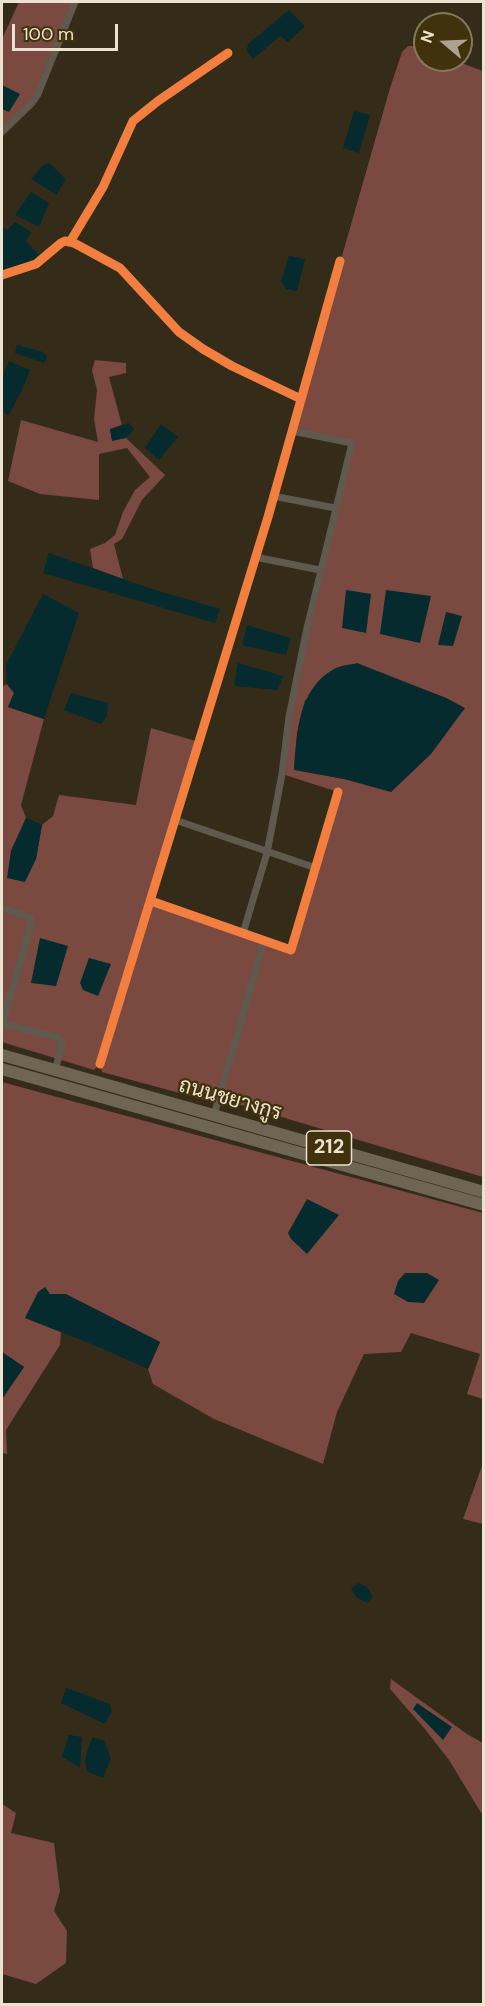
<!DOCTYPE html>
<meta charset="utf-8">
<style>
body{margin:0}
#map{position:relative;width:485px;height:2006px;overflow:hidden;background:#342c18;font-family:"DM Sans",sans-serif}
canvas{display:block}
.frame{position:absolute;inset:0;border:3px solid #ebe3cf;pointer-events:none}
.north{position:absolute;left:413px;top:12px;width:60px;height:60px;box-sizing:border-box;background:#40320c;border:2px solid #84795a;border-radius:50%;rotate:289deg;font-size:16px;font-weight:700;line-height:24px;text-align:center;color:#ebe3cf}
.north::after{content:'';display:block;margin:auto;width:21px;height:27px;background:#aba38f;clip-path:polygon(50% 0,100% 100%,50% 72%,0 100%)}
.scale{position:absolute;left:12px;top:24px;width:106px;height:27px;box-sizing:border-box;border:3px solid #ebe3cf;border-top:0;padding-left:8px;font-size:18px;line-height:21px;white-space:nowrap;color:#ebe3cf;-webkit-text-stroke:4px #40320c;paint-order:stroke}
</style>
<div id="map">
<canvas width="485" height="2006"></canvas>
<div class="frame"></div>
<div class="north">N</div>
<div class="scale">100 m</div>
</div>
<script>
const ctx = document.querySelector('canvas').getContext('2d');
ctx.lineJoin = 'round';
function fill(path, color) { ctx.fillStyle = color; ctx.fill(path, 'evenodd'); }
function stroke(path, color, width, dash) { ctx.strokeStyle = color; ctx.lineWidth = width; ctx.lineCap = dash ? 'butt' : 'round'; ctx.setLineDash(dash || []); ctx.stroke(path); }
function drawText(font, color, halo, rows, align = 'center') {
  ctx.font = font + ' "DM Sans",Sarabun,sans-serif'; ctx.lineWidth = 4.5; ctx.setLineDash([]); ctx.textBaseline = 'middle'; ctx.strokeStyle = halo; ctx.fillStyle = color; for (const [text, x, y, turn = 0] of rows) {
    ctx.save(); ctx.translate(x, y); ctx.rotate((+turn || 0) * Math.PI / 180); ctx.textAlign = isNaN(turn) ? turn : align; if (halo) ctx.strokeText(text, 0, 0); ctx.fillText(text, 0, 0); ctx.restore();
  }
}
fill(new Path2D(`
 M19,2h56l-37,92 -36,38v-93z
 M408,46h7l10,4v10h28l30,11v1106l-252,-75 -9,-18 -13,17 -107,-29 -2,-8 -6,6 -92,-28v-355l5,-3 7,9 -6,14 36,12 -23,86 5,13 -15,33 25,8 6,-34 11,-9 6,-21 77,10 15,-77 48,14 -48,159 140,49 47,-158 -56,-18 7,-57 63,-274 -60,-12 98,-343 12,-36zM406,683l40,15 19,11 -121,70 -50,-10 3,-36 8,-33z
 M95,360l31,3v10l-17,4 13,48 -12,4 2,11 14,-2 39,37 -23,25 -20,39 -8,5 9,35 -30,-11 -3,-19 15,-6 10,-8 8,-23 12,-22 15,-13 -23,-29 -28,6v46l-59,-6 -32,-13 13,-61 77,22 -4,-23 3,-29 -5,-20z
 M2,1082l481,131v186l-16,-5 13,-40 -69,-21 -10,19 -37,2 -27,58 -14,52 -109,-45 -61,-35 -5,-15 12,-27 -94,-48h-16l-24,24 35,13 -1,14 -54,85 1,24 -5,-1v-54l22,-32 -22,-15z
 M483,1463v61l-20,-5z
 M391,1679l76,55 16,9v73l-34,-56 -25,-32 -34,-39z
 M2,1804l14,9 -5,20 43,10 6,48 -6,20 13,20 -1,32 -30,21 -34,-10z`), '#7a493f');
fill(new Path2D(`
 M289,10l16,16 -17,16 -8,-6 -27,23 -6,-8 1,-7z
 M2,85l18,9 -11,18 -7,-3z
 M354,111l16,4 -11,38 -16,-5z
 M49,163l17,16 -10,16 -25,-16 11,-13z
 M31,192l18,11 -10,24 -24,-12z
 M15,222l16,10 -5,9 17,18 -41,16v-49l5,4z
 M289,256l16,3 -8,32 -11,-2 -5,-8z
 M17,345l26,7 4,5 -3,6 -29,-10z
 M9,361l21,9 -8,20 -14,26 -6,-5v-33z
 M129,423l5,7 -8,8 -14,3 -2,-12z
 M161,424l17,13 -19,23 -14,-12z
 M49,553l100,35 71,21 -5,14 -172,-50z
 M346,590l25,4 -5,39 -24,-5z
 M386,590l45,6 -11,47 -40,-9z
 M43,594l36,19 -35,106 -36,-12 6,-14 -7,-9 -1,-19z
 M446,612l16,4 -9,30 -15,-1z
 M247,625l44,13 -5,17 -44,-10z
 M238,663l45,13 -5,14 -44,-4z
 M357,663l89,35 19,10 -34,46 -40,38 -47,-13 -50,-9c3,-38 4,-81 40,-101 7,-4 16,-4 23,-6z
 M71,693l37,10 -1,13 -6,8 -37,-14z
 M26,818l16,7 -6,34 -11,23 -18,-4 4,-27z
 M40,938l28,8 -12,40 -25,-3z
 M89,958l22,6 -13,32 -15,-6 -3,-7z
 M307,1199l32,16 -32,39 -16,-15 -3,-6z
 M405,1273h22l12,7 -15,23 -16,-1 -14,-8 4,-13z
 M45,1287l5,7h15l95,48 -12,27 -47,-21 -76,-30 13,-26z
 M2,1352l22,15 -22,32z
 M358,1583l9,4 6,10 -6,6 -11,-6 -5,-8z
 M66,1688l44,16 2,8 -7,12 -44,-21z
 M417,1703l35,24 -9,13 -30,-31z
 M69,1735l13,2 -2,31 -18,-11z
 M93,1737l11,4 7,17 -8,20 -15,-6c-6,-11 0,-25 5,-35z`), '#052b2f');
stroke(new Path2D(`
 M2,132l30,-29 6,-9 37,-92
 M70,242l33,-55 30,-66 25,-20 70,-48
 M2,275l34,-11 25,-21 4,-2 9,2 46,25 59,64 24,17 29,17 69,33
 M273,496l62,12
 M255,557l65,13
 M175,820l141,48
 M151,901l140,49 47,-158
 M2,908l29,10 -1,10 -28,97
 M243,933l24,-80 15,-79 7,-57 18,-89 45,-185 -60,-12
 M2,1023l57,15 3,6 -7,27
 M100,1064l168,-547 72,-256
 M214,1115l50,-174`), '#5f5a4d', 7);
stroke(new Path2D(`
 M2,1055l482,137
 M2,1069l482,136`), '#6e6653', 12);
stroke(new Path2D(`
 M70,242l33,-55 30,-66 25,-20 70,-48
 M2,275l34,-11 25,-21 4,-2 9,2 46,25 59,64 24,17 29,17 69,33
 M151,901l140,49 47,-158
 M100,1064l168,-547 72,-256`), '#f27e40', 9);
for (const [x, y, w] of [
 [329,1148,45]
]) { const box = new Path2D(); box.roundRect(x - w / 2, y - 17, w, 34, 4.5); ctx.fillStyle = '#40320c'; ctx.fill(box); stroke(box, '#ebe3cf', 1.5); }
drawText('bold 20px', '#ebe3cf', null, [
 ["212",329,1148]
]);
drawText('21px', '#ebe3cf', '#40320c', [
 ["ถนนชยางกูร",230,1100,16]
]);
</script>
